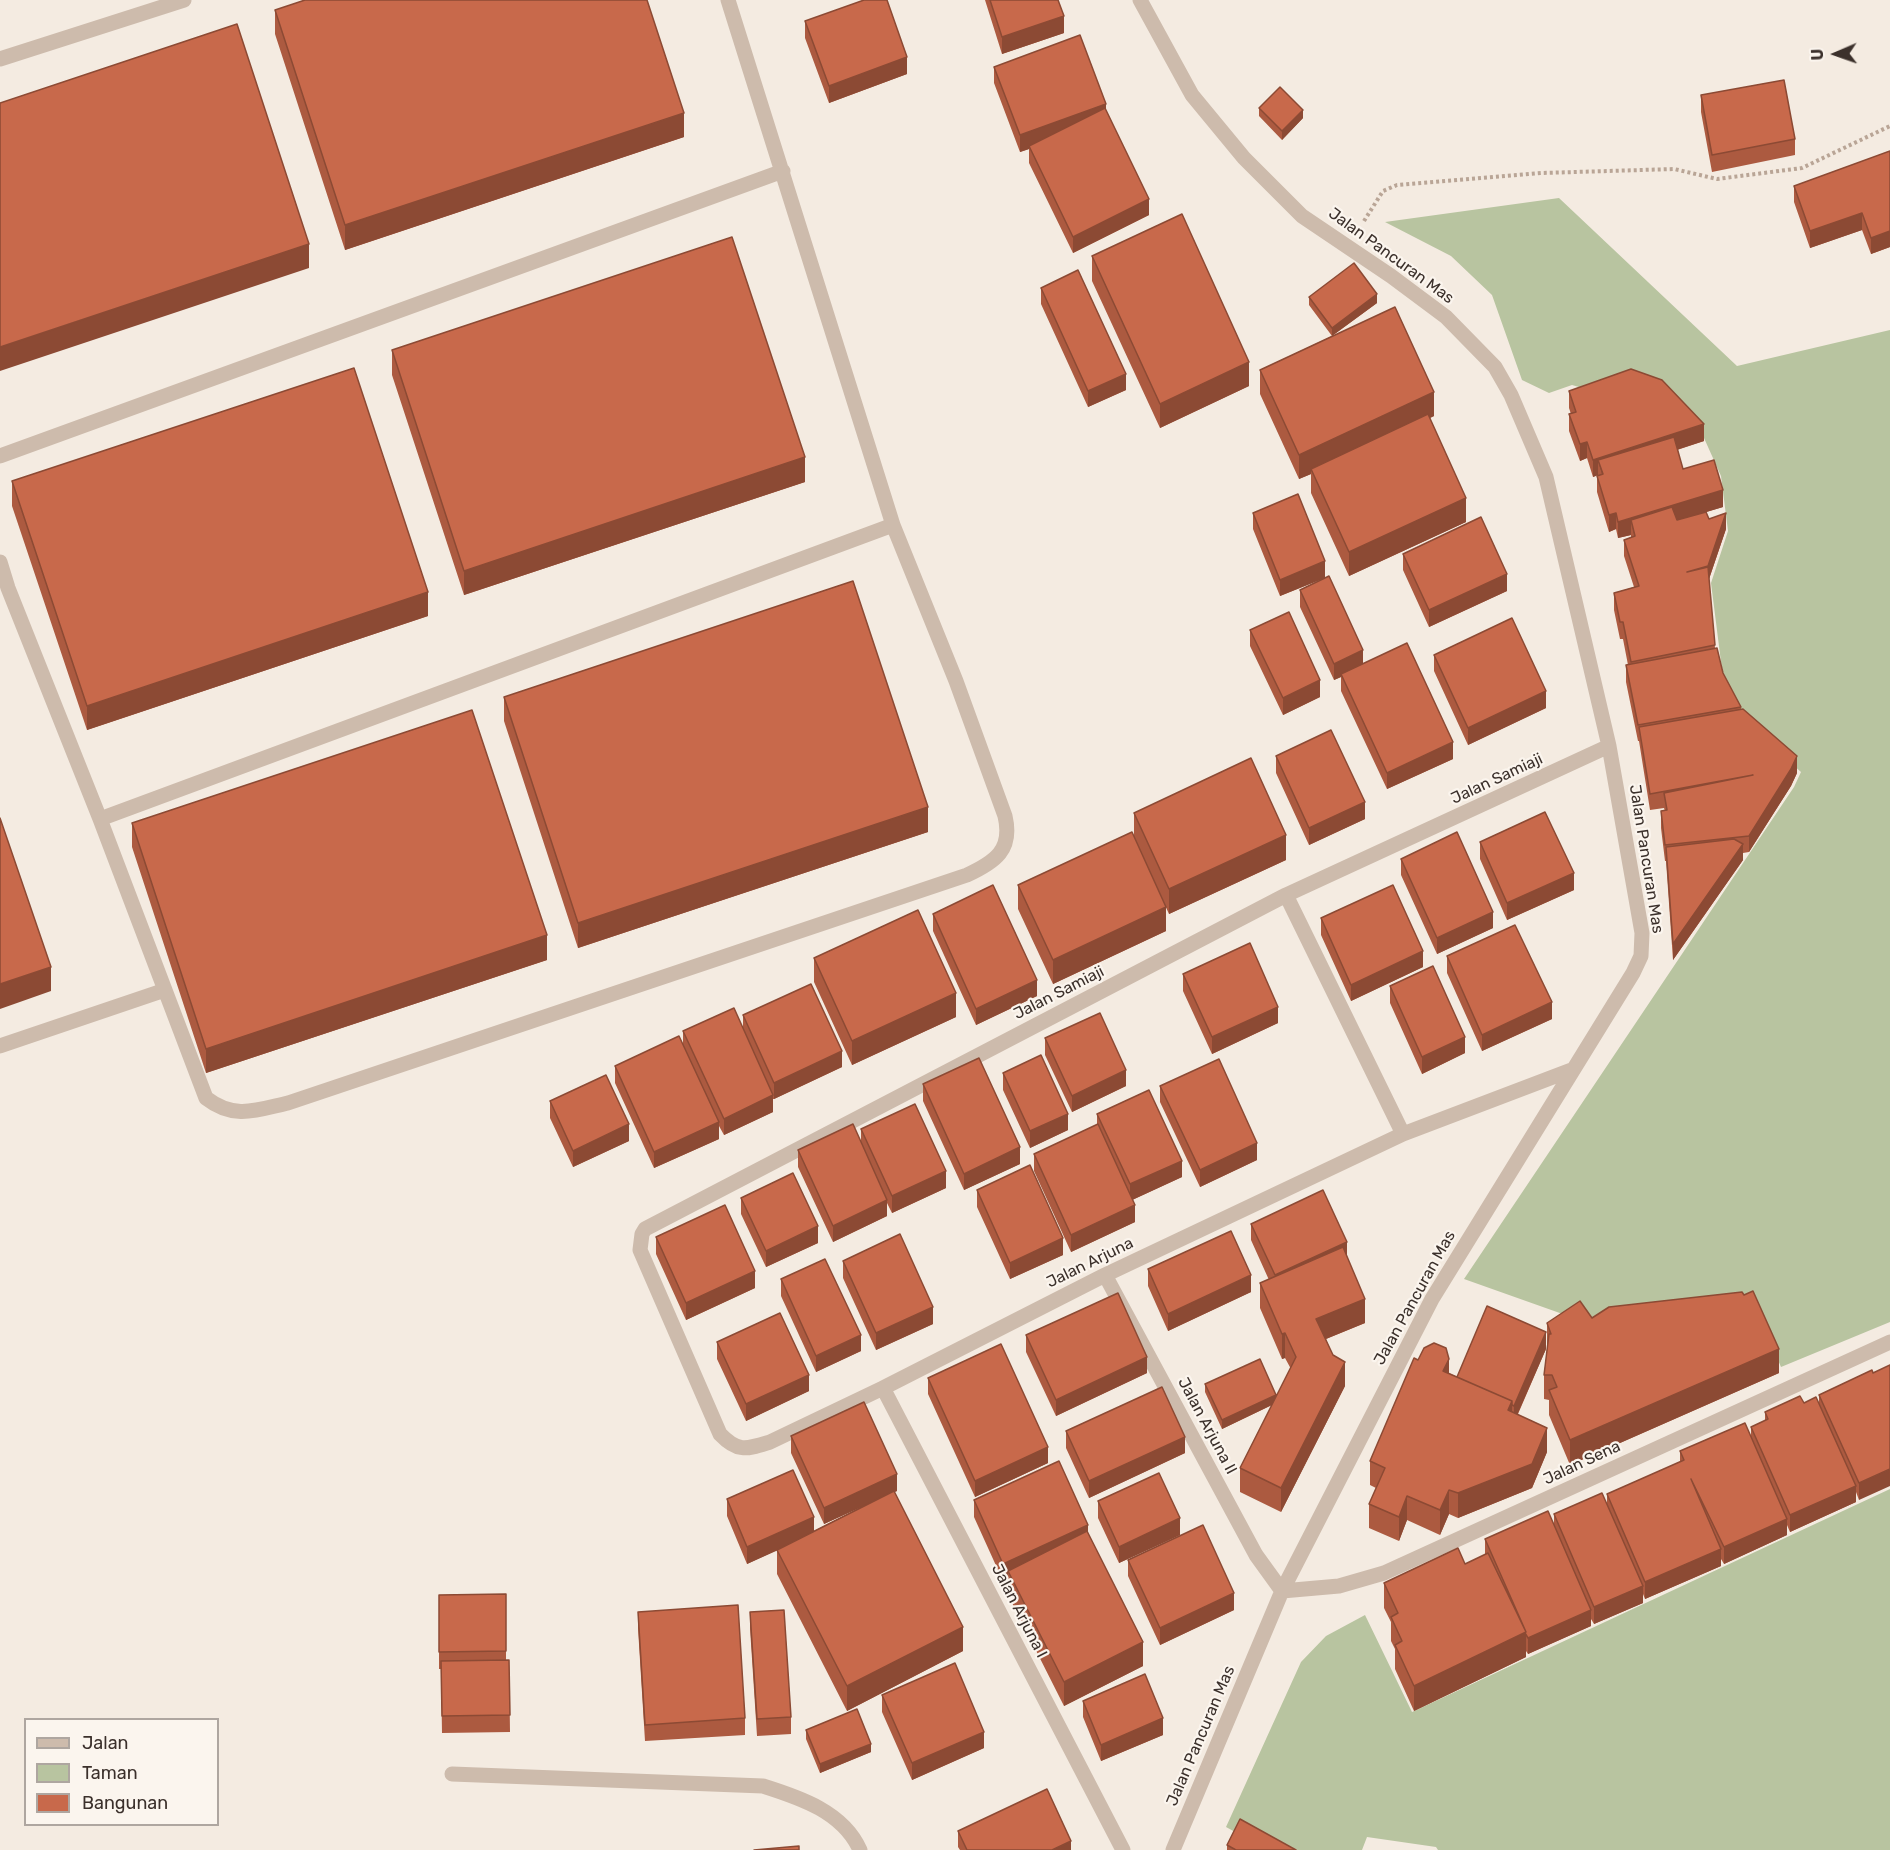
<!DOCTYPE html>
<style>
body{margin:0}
#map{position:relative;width:1890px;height:1850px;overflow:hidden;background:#f4ebe1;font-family:Rubik,sans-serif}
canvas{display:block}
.legend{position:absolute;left:24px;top:1718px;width:195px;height:108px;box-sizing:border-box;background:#fbf5ee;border:2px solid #aea6a0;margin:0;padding:8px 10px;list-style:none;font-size:18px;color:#3b302b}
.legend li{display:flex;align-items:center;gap:12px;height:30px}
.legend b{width:30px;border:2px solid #aea6a0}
.north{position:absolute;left:1806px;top:24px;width:60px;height:60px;-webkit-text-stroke:4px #fbf5ee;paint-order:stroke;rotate:268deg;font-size:16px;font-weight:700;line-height:24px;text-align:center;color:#3b302b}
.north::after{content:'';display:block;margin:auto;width:21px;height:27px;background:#3b302b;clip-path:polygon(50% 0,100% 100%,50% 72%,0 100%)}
</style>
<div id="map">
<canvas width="1890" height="1850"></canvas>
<ul class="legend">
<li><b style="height:8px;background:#cdbbac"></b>Jalan</li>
<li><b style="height:16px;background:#b8c4a0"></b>Taman</li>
<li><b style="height:16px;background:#c8694b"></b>Bangunan</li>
</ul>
<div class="north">U</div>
</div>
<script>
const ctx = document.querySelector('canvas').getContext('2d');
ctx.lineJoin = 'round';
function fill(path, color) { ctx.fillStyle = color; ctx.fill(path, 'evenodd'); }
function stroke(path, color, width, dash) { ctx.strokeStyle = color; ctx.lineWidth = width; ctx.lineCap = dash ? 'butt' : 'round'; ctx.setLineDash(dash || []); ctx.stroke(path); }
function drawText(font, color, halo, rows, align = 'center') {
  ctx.font = font + ' Rubik,sans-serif'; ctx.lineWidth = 4.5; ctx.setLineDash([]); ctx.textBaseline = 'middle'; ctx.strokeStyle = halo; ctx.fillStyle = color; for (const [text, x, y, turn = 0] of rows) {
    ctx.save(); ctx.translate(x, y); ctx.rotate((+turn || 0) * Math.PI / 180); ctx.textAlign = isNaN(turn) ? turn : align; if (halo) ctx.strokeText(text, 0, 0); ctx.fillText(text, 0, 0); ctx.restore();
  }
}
fill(new Path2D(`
 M1559,198l178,168 153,-36v992l-109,45 -25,-58 -154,19 -138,-49 330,-492 7,-15 -59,-53 -16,-31 -5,-26 -10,-79 17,-52 -7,-55 -17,-38 -46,-50 -55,6 -31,-9 -23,8 -27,-13 -30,-85 -41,-39 -66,-34z
 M1890,1489v361h-452l-2,-3 -69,-10 -5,13h-94l-42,-23 75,-165 25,-26 39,-21 47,97z`), '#b8c4a0');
stroke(new Path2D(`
 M1364,221l19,-30 14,-6 145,-12 132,-4 43,10 85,-11 88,-42`), '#b9a596', 4, [3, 3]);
stroke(new Path2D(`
 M0,59l184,-59
 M0,456l783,-285
 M0,562l8,26 92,231 106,279c28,22 51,12 82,5l679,-228c28,-13 46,-25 38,-59l-49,-135 -63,-156 -165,-525
 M100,819l793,-294
 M0,1046l165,-56`), '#cdbbac', 15);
stroke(new Path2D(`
 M1140,0l52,95 52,63 58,58 89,60 55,41 49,50 16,28 35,82 63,269 33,187 -1,23 -8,17 -201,326 -150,292 -109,259
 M1286,895l117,239
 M1574,1069l-171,65 -298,141 -222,113 -113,54c-23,7 -32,11 -50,-8l-80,-184 2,-16 3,-5 641,-334 323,-149
 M1105,1275l151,280 26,36 57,-5 45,-13 506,-231
 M883,1388l240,462
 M452,1774l311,12c38,12 80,26 97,64`), '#cdbbac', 15);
fill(new Path2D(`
 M985,0h73l6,33 -62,21z
 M275,10l409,127 -339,113 -70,-216z
 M805,21l102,53 -78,29 -24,-65z
 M994,67l112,43 43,105 -76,38 -44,-90v-14l-9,3 -26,-69z
 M1701,95l94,44v16l-83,17 -11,-60z
 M1259,108l44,10 -21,22 -23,-24z
 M1890,151v96l-19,7 -9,-24 -52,18 -16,-46v-16z
 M1092,256l157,130 -89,42 -68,-147z
 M1041,288l85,102 -38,17 -47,-103z
 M1309,297l68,6 -45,33 102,80 -4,2 36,104 -117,54 -38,-83v-19l-12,5 -39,-85v-24l72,-34 -23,-31z
 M392,350l413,132 -341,113 -72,-220z
 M1569,391l135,50 -27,9 6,19 40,38 -17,5 3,7 17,10 -17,50 6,69 8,25 18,34v2l56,64 -6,13 -42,66 -6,1v7l-70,100 -7,-99h-1l-4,-33v-17h4l-1,-3 -14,2 -11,-69h-1l-12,-59v-17h2l-5,-26h-3l-6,-29v-17l20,-6 -10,-31v-16l7,-3v-2l-13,3 -2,-9 -7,3 -12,-40v-16l1,-1 -5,2 -6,-19 -7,3 -11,-30v-17h2l-2,-6z
 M12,481l416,135 -341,114 -75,-224z
 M1253,513l72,64 38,87 90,95 -66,30 -46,-98v-14l-7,3 -34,-73v-17l24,-12 -44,18 -27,-67z
 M1403,554l104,37 -78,36 -26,-57z
 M1250,630l70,67 -37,18 -33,-69z
 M1434,655l112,53 -78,37 -34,-74z
 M504,697l424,135 -350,116 -74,-227z
 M1276,756l89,63 -56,26 -33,-72z
 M1134,813l152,47 -117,54 -6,-13 3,30 -113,53 -35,-75v-24l116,-49z
 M132,823l415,137 -341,113 -74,-226z
 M1480,842l94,48 -67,30 -27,-61z
 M1401,859l92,69 -56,26 -36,-79z
 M933,914l104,82 -61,29 -43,-94z
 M1321,918l102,49 -72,34 -30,-66z
 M1447,956l105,63 -70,32 -35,-78z
 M814,958l142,59 -104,48 -38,-83z
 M1183,974l95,49 -66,31 -29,-63z
 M1390,986l75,67 -43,21 -32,-71z
 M743,1015l99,52 -68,32h-1v13l-49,23 -5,-9v13l-65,29 -39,-85v-17l68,-22v-13l60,-2z
 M1045,1038l81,48 -54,26 -27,-57z
 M1003,1073l65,57 -38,18 -27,-58z
 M923,1084l97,80 -56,26 -41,-89z
 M1160,1086l97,74 -57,27 -40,-85z
 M550,1101l79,40 -56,26 -23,-49z
 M1097,1114l85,63 -50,23 3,22 -64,30 -37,-81v-17l63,-29z
 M861,1129l85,59 -54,25 -5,-10v13l-54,26 -35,-75v-17l63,-8z
 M977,1190l86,65 -53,24 -33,-72z
 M741,1198l77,45 -52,24 -25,-53z
 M1251,1224l96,33 18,66 -39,16 19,47 -64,126 -41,-20v-24l32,-63 -50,24 -17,-37v-8l71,13 15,-28 -6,-11 -3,1 -22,-51v-25l9,-3 -18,-40z
 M656,1237l99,51 -69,32 -30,-66z
 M843,1261l90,63 -57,26 -33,-72z
 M1148,1269l103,23 -83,39 -20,-45z
 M781,1279l80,72 -45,21 -35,-76z
 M1592,1318l187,55 -209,92 -21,-50v-15l-5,-1v-24l3,-26v-26z
 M1026,1335l121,38 -91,43 -30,-64z
 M717,1342l92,49 -63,30 -29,-62z
 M1546,1349l-28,65 29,38 -15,36 -74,30 -9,-4 -9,21 -33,-15 -8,21 -30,-13v-24l7,-16 -6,-3v-24l79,-88 8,4z
 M1872,1370l-13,130 -3,-8v10l-66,30 -3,-7v10l-63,29 -3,-5v7l-76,33 -2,-5v9l-49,21 -3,-5v7l-63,28 -2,-3v6l-112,54 -19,-42v-20l-4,-8v-19l-7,-14v-25l81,-19 20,-9v-16l69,-15v-10l53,-10v-10l73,-32v-11l71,-16v-8l14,-6v-9l39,-9 15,1v-9z
 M928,1378l120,85 -73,34 -47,-103z
 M1066,1431l119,22 -96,45 -23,-50z
 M791,1436l106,55 -3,1 69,159 -116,60 -70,-137v-24l-30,14 -20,-48v-17l87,32 49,-25 -39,18 -33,-71z
 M974,1500l114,33 55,133 -79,40 -56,-111v-17l-5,3 -29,-64z
 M1098,1501l82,34 -61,28 -21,-45z
 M1128,1560l106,50 -74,35 -32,-69z
 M506,1594v66h3l1,72 -68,1 -1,-64h-2v-74z
 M638,1612l107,106v17l-100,6 -7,-113z
 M750,1612l41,105v17l-34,2 -7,-108z
 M882,1695l102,53 -72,32 -30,-68z
 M1083,1701l80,34 -62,26 -18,-44z
 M806,1730l65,22 -51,21 -14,-34z
 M958,1831l113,19h-111l-2,-3z
 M1227,1845l69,5h-69z`), '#ac5a40');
fill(new Path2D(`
 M1064,16v17l-62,21v-17z
 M907,57v17l-78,29v-17z
 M1106,104v16l-77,26v3l-9,3v-17z
 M1303,110v8l-21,22v-9z
 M684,113v24l-339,113v-25z
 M1149,199v16l-76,38v-16z
 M1862,213v17l-52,18v-17z
 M1890,231v16l-19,7v-16z
 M309,244v24l-309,103v-24z
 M1377,294v9l-45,33v-8z
 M1249,362v24l-89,42v-24z
 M1126,374v16l-38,17v-16z
 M1434,392v24l-121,57 -2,-4v5l-12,5v-24z
 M1704,424v17l-102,33 -4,-14v15l-5,2v-17z
 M1587,442v16l-7,3v-17z
 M805,457v25l-341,113v-24z
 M1723,490v17l-89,27 -3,-14v15l-13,3v-16z
 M1466,498v24l-117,54v-24z
 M1616,513v16l-7,3v-17z
 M1726,513v16l-18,53 -21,6z
 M1325,561v17l-45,18v-16z
 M1507,574v17l-78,36v-17z
 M428,592v24l-341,114v-24z
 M1363,650v17l-22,7v3l-7,3v-16z
 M1320,680v17l-37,18v-17z
 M1546,691v17l-78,37v-17z
 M1453,742v17l-66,30v-16z
 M1797,756v17l-6,13 -42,66v-16z
 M1365,802v17l-56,26v-17z
 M928,807v25l-350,116v-25z
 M1286,835v25l-117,54v-25z
 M1743,844v16l-70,100v-16z
 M1574,873v17l-67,30v-17z
 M1166,907v24l-113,53v-24z
 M1493,912v16l-56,26v-16z
 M547,935v25l-341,113v-24z
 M1423,951v16l-72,34v-16z
 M51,967v24l-51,18v-25z
 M1037,980v16l-61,29v-16z
 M956,993v24l-104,48v-24z
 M1552,1002v17l-70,32v-16z
 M1278,1007v16l-66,31v-17z
 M1465,1037v16l-43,21v-17z
 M842,1051v16l-68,32v-16z
 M1126,1070v16l-54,26v-16z
 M773,1095v17l-49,23v-16z
 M1068,1114v16l-38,18v-17z
 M719,1122v17l-65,29v-16z
 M629,1124v17l-56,26v-16z
 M1257,1143v17l-57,27v-17z
 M1020,1147v17l-56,26v-16z
 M1182,1161v16l-52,24v-17z
 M946,1171v17l-54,25v-17z
 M887,1200v16l-54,26v-16z
 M1135,1205v17l-64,30v-17z
 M818,1226v17l-52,24v-16z
 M1063,1238v17l-53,24v-16z
 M1347,1242v17l-72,33v-17z
 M755,1271v17l-69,32v-17z
 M1251,1275v17l-83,39v-17z
 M1365,1299v24l-49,20v-24z
 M933,1307v17l-57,26v-17z
 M1546,1332v17l-32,73v-16z
 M1285,1333v25l-3,1v-25z
 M861,1335v16l-45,21v-16z
 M1779,1349v24l-209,92v-25z
 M1147,1357v16l-91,43v-16z
 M1449,1359v24l-6,-12z
 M1345,1362v24l-64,126v-24z
 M809,1375v16l-63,30v-17z
 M1276,1395v8l-54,26v-9z
 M1512,1401v24l-4,-15z
 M1547,1428v24l-15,36 -74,30v-25z
 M1185,1437v16l-96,45v-17z
 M1048,1447v16l-73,34v-16z
 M1890,1469v17l-31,14v-17z
 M897,1474v17l-73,33v-16z
 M1856,1486v16l-66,30v-17z
 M1449,1490v24l-9,21v-25z
 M1407,1496v24l-8,21v-24z
 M814,1517v17l-67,30v-17z
 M1180,1518v17l-61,28v-16z
 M1787,1519v16l-63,29v-17z
 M1088,1525v17l-80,29v7l-5,3v-17z
 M1721,1549v17l-76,33v-17z
 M1643,1586v17l-49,21v-17z
 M1234,1593v17l-74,35v-17z
 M1591,1610v16l-63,28v-16z
 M963,1627v24l-116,60v-25z
 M1526,1632v25l-112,54v-25z
 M1143,1642v24l-79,40v-24z
 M1163,1718v17l-62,26v-16z
 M984,1732v16l-72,32v-17z
 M871,1744v8l-51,21v-9z
 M1071,1841v9h-19z`), '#8c4a34');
const building = new Path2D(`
 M305,0h342l37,113 -339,112 -70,-215z
 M864,0h23l20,57 -78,29 -24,-65z
 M990,0h68l6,16 -62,21z
 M237,24l72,220 -309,103v-244z
 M1080,35l26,69 -86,31 -26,-68z
 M1784,80l11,59 -83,16 -11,-60z
 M1280,87l23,23 -21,21 -23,-23z
 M1105,108l44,91 -76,38 -44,-91z
 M1890,151v80l-19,7 -9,-25 -52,18 -16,-45z
 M1182,214l67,148 -89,42 -68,-148z
 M732,237l73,220 -341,114 -72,-221z
 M1354,263l23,31 -45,34 -23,-31z
 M1078,270l48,104 -38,17 -47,-103z
 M1395,307l39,85 -135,63 -39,-85z
 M354,368l74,224 -341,114 -75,-225z
 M1631,369l31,11 42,44 -111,36 -6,-18 -7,2 -11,-30 7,-2 -7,-21z
 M1428,414l38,84 -117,54 -38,-83z
 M1674,437l9,32 31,-9 9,30 -105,32 -2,-9 -7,2 -12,-39 6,-2 -5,-14z
 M1298,494l27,67 -45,19 -27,-67z
 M1672,507l5,13 29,-8 3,7 17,-6 -18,53 -21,6 21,-5 7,78 -84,17 -8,-40h-3l-6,-29 25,-7 -15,-46 11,-4 -4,-16z
 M1481,517l26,57 -78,36 -26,-56z
 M1329,576l34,74 -29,14 -34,-74z
 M853,581l75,226 -350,116 -74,-226z
 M1289,612l31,68 -37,18 -33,-68z
 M1512,618l34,73 -78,37 -34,-73z
 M1407,643l46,99 -66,31 -46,-99z
 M1717,648l6,25 18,34 -103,18 -12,-60z
 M1743,709l54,47 -6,13 -42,67 -84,9 -4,-34 6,-1 -3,-17 89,-18 -103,19 -11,-67z
 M472,710l75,225 -341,114 -74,-226z
 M1331,730l34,72 -56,26 -33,-72z
 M1251,758l35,77 -117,54 -35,-76z
 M1545,812l29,61 -67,30 -27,-61z
 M0,818l51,149 -51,17z
 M1132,832l34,75 -113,53 -35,-75z
 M1457,832l36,80 -56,26 -36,-79z
 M1734,839l9,5 -70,100 -7,-97z
 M993,885l44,95 -61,29 -43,-95z
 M1393,885l30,66 -72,34 -30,-67z
 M918,910l38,83 -104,48 -38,-83z
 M1515,925l37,77 -70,33 -35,-79z
 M1250,943l28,64 -66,30 -29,-63z
 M1433,966l32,71 -43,20 -32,-71z
 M811,984l31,67 -68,32 -31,-68z
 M734,1008l39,87 -49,24 -41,-88z
 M1100,1013l26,57 -54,26 -27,-58z
 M679,1036l40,86 -65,30 -39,-86z
 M1041,1055l27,59 -38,17 -27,-58z
 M979,1058l41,89 -56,27 -41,-90z
 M1219,1059l38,84 -57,27 -40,-84z
 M606,1075l23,49 -56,27 -23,-50z
 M1149,1090l33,71 -52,23 -33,-70z
 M915,1104l31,67 -54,25 -31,-67z
 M853,1124l34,76 -54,26 -35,-76z
 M1098,1124l37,81 -64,30 -37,-81z
 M1030,1165l33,73 -53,25 -33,-73z
 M793,1173l25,53 -52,25 -25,-53z
 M1323,1190l24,52 -72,33 -24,-51z
 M725,1205l30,66 -69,32 -30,-66z
 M1231,1231l20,44 -83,39 -20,-45z
 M900,1234l33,73 -57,26 -33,-72z
 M1343,1247l22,52 -49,20 17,36 12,7 -64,126 -41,-20 56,-111 -11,-24 -3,1 -22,-51z
 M825,1259l36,76 -45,21 -35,-77z
 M1753,1291l26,58 -209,91 -21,-50 8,-3 -5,-12h-8l5,-41h2l-4,-11 33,-22 12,17 17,-11 133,-15 2,3z
 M1118,1293l29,64 -91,43 -30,-65z
 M1487,1306l59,26 -32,74 -2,-1v-4l-55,-24z
 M780,1313l29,62 -63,29 -29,-62z
 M1434,1343l12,5 3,11 -6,12 69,30 -4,9 39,18 -15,36 -74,29 -9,-3 -9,20 -33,-14 -8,21 -30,-13 16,-36 -15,-7 44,-103 4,2 6,-12z
 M1001,1344l47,103 -73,34 -47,-103z
 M1260,1359l16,36 -54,25 -17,-36z
 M1890,1365v104l-31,14 -40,-88 53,-25 1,3z
 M1162,1387l23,50 -96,44 -23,-50z
 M1800,1396l4,7 12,-6 40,89 -66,29 -39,-88 17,-8 -3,-7z
 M864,1402l33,72 -73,34 -33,-72z
 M1745,1423l42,96 -63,28 -33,-68 30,70 -76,33 -38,-88 77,-34 -4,-9z
 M1059,1461l29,64 -85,39 -29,-64z
 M793,1470l21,47 -67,30 -20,-48z
 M1159,1473l21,45 -61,29 -21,-46z
 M894,1491l69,136 -116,59 -70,-136z
 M1602,1493l41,93 -49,21 -40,-93z
 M1548,1511l43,99 -63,28 -3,-5 1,-1 -41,-93z
 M1203,1525l31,68 -74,35 -32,-68z
 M1087,1531l56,111 -79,40 -56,-111z
 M1458,1548l7,16 23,-11 38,79 -112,54 -19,-41 7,-4 -11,-24 7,-4 -14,-30z
 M506,1594v57l-67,1v-57z
 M738,1605l7,113 -100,7 -7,-113z
 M784,1610l7,107 -34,2 -7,-107z
 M509,1660l1,55 -68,1 -1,-55z
 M955,1663l29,69 -72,31 -30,-68z
 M1145,1674l18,44 -62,27 -18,-44z
 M857,1709l14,35 -51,20 -14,-34z
 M1047,1789l24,52 -19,9h-85l-9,-19z
 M1240,1819l56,31h-60l-9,-5z
 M799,1846v4h-45z`);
fill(building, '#c8694b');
stroke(building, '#8c4a34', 1.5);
drawText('16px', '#3b302b', '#fbf5ee', [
 ["Jalan Pancuran Mas",1391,256,36],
 ["Jalan Samiaji",1497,779,-25],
 ["Jalan Pancuran Mas",1646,859,81],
 ["Jalan Samiaji",1059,993,-27],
 ["Jalan Arjuna",1090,1263,-26],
 ["Jalan Pancuran Mas",1415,1298,-61],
 ["Jalan Arjuna II",1207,1426,62],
 ["Jalan Sena",1582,1463,-25],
 ["Jalan Arjuna I",1019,1611,63],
 ["Jalan Pancuran Mas",1201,1736,-67]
]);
</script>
